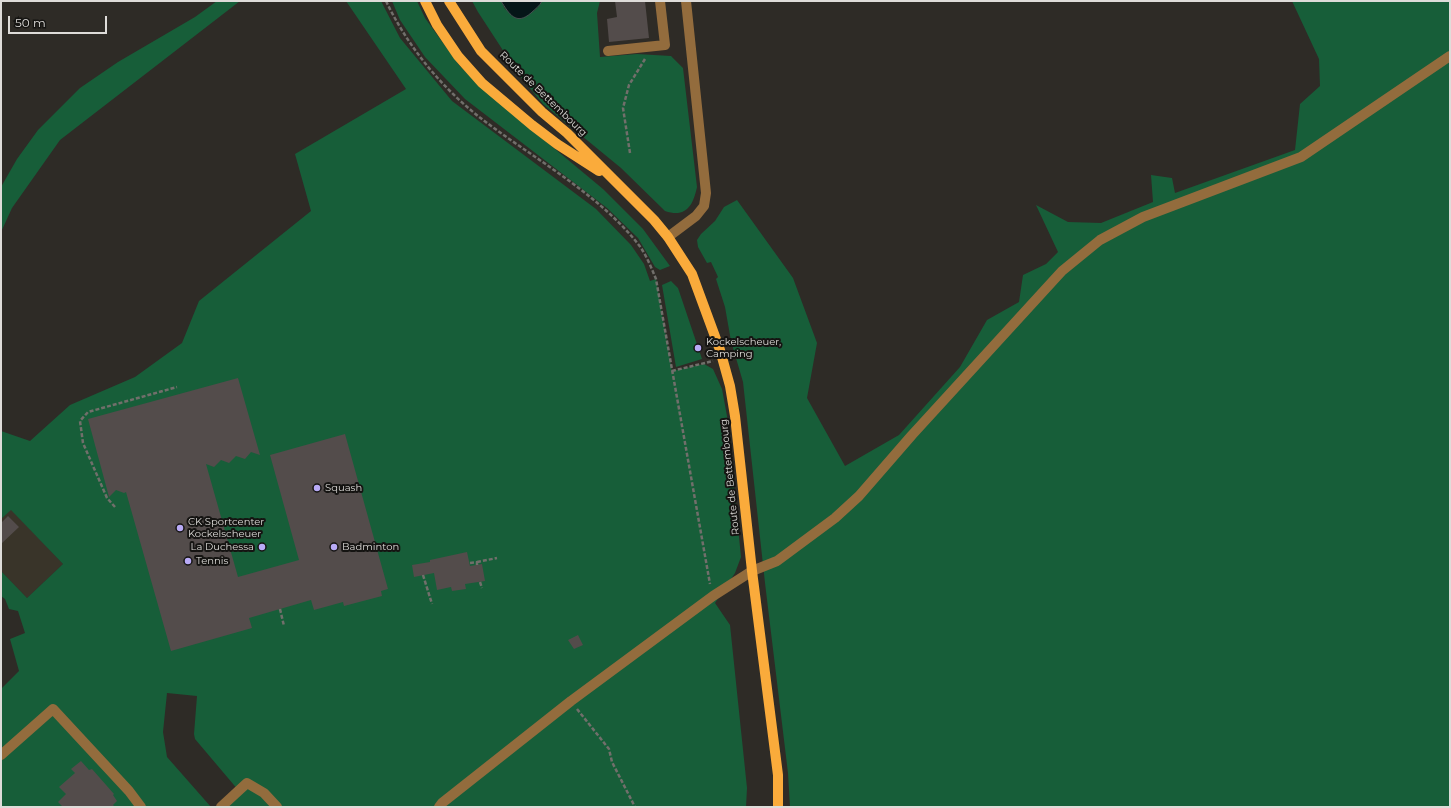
<!DOCTYPE html>
<style>
body{margin:0}
#map{position:relative;width:1451px;height:808px;overflow:hidden;background:#2e2b26;font-family:Montserrat,sans-serif}
canvas{display:block}
.frame{position:absolute;inset:0;border:2px solid #dedcd9;pointer-events:none}
.scale{position:absolute;left:8px;top:16px;width:99px;height:18px;box-sizing:border-box;border:2px solid #dedcd9;border-top:0;padding-left:5px;font-size:12px;line-height:14px;white-space:nowrap;color:#dedcd9;-webkit-text-stroke:3px #151412;paint-order:stroke}
</style>
<div id="map">
<canvas width="1451" height="808"></canvas>
<div class="frame"></div>
<div class="scale">50 m</div>
</div>
<script>
const ctx = document.querySelector('canvas').getContext('2d');
ctx.lineJoin = 'round';
function fill(path, color) { ctx.fillStyle = color; ctx.fill(path, 'evenodd'); }
function stroke(path, color, width, dash) { ctx.strokeStyle = color; ctx.lineWidth = width; ctx.lineCap = dash ? 'butt' : 'round'; ctx.setLineDash(dash || []); ctx.stroke(path); }
function drawText(font, color, halo, rows, align = 'center') {
  ctx.font = font + ' Montserrat,sans-serif'; ctx.lineWidth = 4; ctx.setLineDash([]); ctx.textBaseline = 'middle'; ctx.strokeStyle = halo; ctx.fillStyle = color; for (const [text, x, y, turn = 0] of rows) {
    ctx.save(); ctx.translate(x, y); ctx.rotate((+turn || 0) * Math.PI / 180); ctx.textAlign = isNaN(turn) ? turn : align; if (halo) ctx.strokeText(text, 0, 0); ctx.fillText(text, 0, 0); ctx.restore();
  }
}
fill(new Path2D(`
 M11,509l52,55 -36,34 -26,-27v-52z`), '#393429');
fill(new Path2D(`
 M217,1h23l-180,139 -48,68 -11,24v-45l16,-28 21,-29 42,-42 38,-26 77,-45z
 M346,1h35l19,37 52,63 144,108 35,36 13,19 6,17 6,-2 16,92 32,-7 9,5 9,20 5,27 14,141 -6,16 -20,30 15,22 17,163 -1,19h-525l18,-16 -44,-52 -1,-5 3,-38 -30,-3 -4,39 4,25 44,50h-210v-118l18,-18 -9,-32 15,-6 -7,-22 -9,-2 -4,-10 -4,-3v-25l26,27 36,-34 -52,-54 -10,9v-88l29,10 40,-36 65,-28 47,-34 17,-42 112,-90 -16,-57 111,-65z
 M392,1h25l8,17 34,47 20,20 28,24 96,80 40,40 27,37 -10,4 -5,-3 -17,-29 -31,-30 -142,-109 -40,-42 -25,-37z
 M472,1h29l4,8 15,10c8,-3 18,-10 22,-18h58l-3,12 3,44 37,-3 34,2 12,12 14,119c-4,19 -11,31 -32,24l-44,-43 -78,-64 -24,-29 -41,-63z
 M1292,1h158v806h-660l-2,-34 -23,-190 -22,-201 -12,-41 -6,-34 -9,-28 2,-2 -7,-15 -4,1 -9,-16 -1,-7 4,-6 14,-13 9,-14 13,-7 56,78 24,65 -10,55 38,68 54,-31 61,-68 27,-47 32,-18 4,-27 23,-11 12,-12 -22,-47 32,17 33,1 52,-21 -2,-27 21,3 3,15 120,-43 5,-46 20,-18 -1,-27z
 M671,281l7,7 24,71 -26,8 -14,-82z`), '#175e39');
const water = new Path2D(`
 M501,1h41c-2,5 -7,8 -11,12 -15,13 -22,1 -30,-12z`);
fill(water, '#051618');
stroke(water, '#465152', 1);
fill(new Path2D(`
 M615,1h30l4,37 -40,4 -2,-23 10,-2z
 M238,378l22,77 -9,-3 -6,7 -9,-3 -7,7 -8,-3 -7,7 -8,-3 32,113 61,-17 -29,-105 75,-21 43,155 -7,2 1,5 -38,10 -1,-4 -29,8 -3,-10 -62,18 3,10 -81,23 -45,-159 -2,1 -8,-3 -7,7 -21,-78z
 M8,516l11,11 -18,17v-21z
 M467,552l3,14 12,-2 3,17 -20,3 1,5 -14,2 -1,-4 -14,3 -3,-17 -20,4 -2,-12 18,-3v-2z
 M578,635l5,10 -9,4 -6,-9z
 M81,761l8,9 3,-1 22,25 -1,1 4,6 -4,4 2,2h-52l-5,-5 8,-8 -7,-7 16,-14 -4,-4z`), '#534c4b');
stroke(new Path2D(`
 M386,1c21,44 53,84 92,115 51,40 119,76 160,128 8,10 13,23 18,35l54,305
 M630,153l-7,-45 6,-23 16,-26
 M672,371l41,-10
 M115,507l-8,-9 -24,-55 -3,-22 8,-9 89,-25
 M477,562l20,-4
 M470,563l7,-1v3
 M423,575l9,29
 M480,582l2,6
 M280,609l4,17
 M577,709l32,40 3,13 23,45`), '#716f6b', 2.5, [4, 2]);
stroke(new Path2D(`
 M608,51l57,-6 -5,-44
 M668,237l28,-21 8,-10 2,-13 -20,-192
 M1,755l52,-46 76,82 12,16
 M221,807l26,-24 17,10 13,14
 M439,807l3,-4 129,-102 142,-105 39,-25 25,-10 58,-43 24,-22 53,-61 150,-164 38,-31 43,-23 158,-60 149,-101`), '#936c3d', 10);
stroke(new Path2D(`
 M425,1l12,24 21,31 24,27 50,42 25,19 42,27
 M449,1l32,50 61,61 25,21 87,87 14,17 24,37 28,76 10,36 5,30 17,155 26,204v32`), '#faab3b', 10);
for (const [x, y, r, color] of [
 [698,348,4,"#b9abf7"],
 [317,488,4,"#b9abf7"],
 [180,528,4,"#b9abf7"],
 [262,547,4,"#b9abf7"],
 [334,547,4,"#b9abf7"],
 [188,561,4,"#b9abf7"]
]) { const dot = new Path2D(); dot.arc(x, y, r, 0, 2 * Math.PI); ctx.fillStyle = color; ctx.fill(dot); stroke(dot, '#151412', 1.5); }
drawText('10px', '#dedcd9', '#151412', [
 ["Route de Bettembourg",543,94,44],
 ["Route de Bettembourg",730,477,-96]
]);
drawText('10px', '#dedcd9', '#151412', [
 ["Kockelscheuer,",706,342],
 ["Camping",706,354],
 ["Squash",325,488],
 ["CK Sportcenter",188,522],
 ["Kockelscheuer",188,534],
 ["La Duchessa",254,547,"right"],
 ["Badminton",342,547],
 ["Tennis",196,561]
], 'left');
</script>
